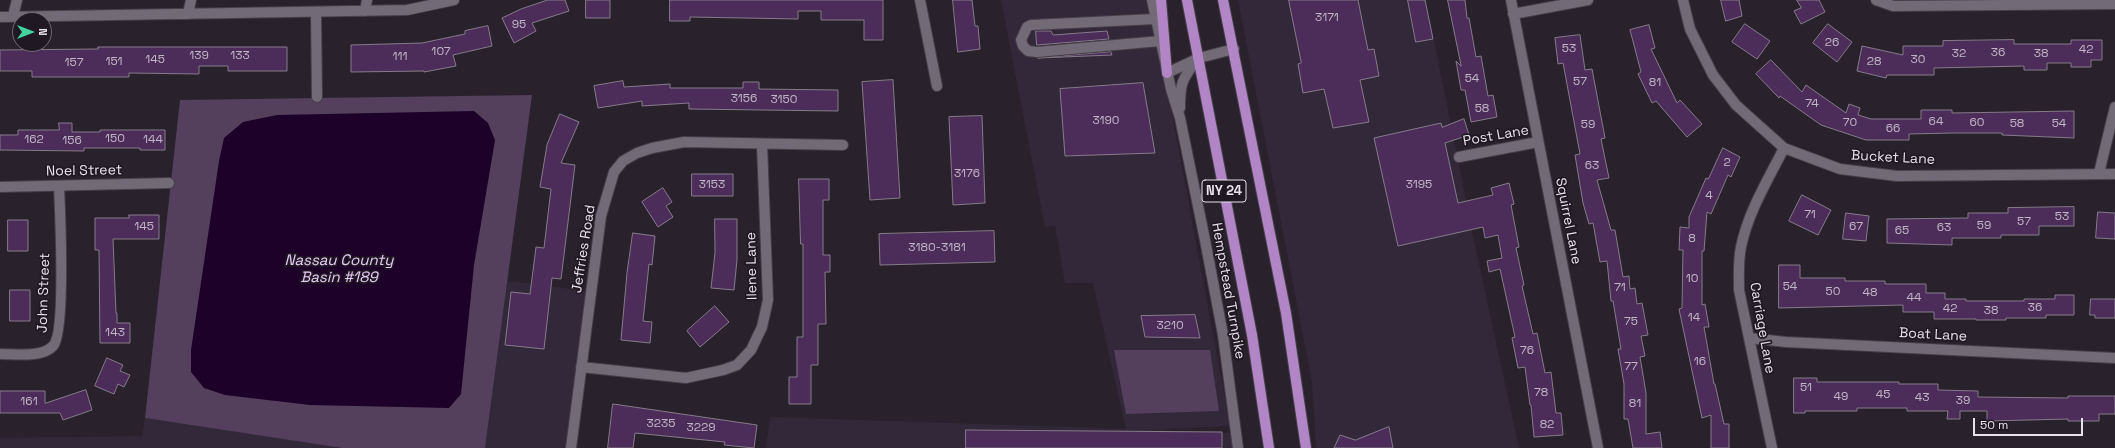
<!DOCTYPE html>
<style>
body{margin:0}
#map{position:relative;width:2115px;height:448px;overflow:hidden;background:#29222d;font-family:"Space Grotesk",sans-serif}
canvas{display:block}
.north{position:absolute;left:12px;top:12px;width:40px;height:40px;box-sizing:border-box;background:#201823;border:1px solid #706972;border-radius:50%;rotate:90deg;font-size:11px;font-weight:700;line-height:16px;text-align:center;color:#e7e2e9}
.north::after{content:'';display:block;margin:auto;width:14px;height:18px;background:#43d4a0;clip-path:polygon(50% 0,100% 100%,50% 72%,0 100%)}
.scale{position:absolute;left:1973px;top:418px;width:110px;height:18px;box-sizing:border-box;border:2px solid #e7e2e9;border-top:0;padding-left:5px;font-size:12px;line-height:14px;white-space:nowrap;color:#e7e2e9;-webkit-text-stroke:3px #201823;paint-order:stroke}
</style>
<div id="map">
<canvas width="2115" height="448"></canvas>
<div class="north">N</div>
<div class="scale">50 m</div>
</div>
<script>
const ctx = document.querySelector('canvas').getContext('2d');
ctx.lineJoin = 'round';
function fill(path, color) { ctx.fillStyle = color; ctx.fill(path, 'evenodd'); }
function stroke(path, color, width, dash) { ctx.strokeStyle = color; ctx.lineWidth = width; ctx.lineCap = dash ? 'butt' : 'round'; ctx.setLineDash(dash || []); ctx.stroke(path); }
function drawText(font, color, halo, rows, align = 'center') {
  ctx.font = font + ' "Space Grotesk",sans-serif'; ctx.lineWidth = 3.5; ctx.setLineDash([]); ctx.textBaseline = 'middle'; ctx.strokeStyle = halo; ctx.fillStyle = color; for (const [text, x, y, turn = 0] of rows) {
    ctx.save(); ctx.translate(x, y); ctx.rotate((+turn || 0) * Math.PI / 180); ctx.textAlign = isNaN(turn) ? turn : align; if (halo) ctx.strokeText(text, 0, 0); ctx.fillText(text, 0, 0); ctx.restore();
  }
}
fill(new Path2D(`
 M1001,0h150l79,426 -81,4 82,3 2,15h-467l4,-31 356,12 -33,-146h-28l-10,-58 -10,2z
 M1238,0h188l48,241 45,207h-203l-4,-66z
 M507,281l88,11 -21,156h-89z
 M145,418l197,30h-342v-10l142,-2z`), '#332839');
fill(new Path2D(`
 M532,95l-47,353h-143l-197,-30 35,-318z
 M1114,350h96l9,61 -93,3z`), '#543f5d');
fill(new Path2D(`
 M474,111l14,12 7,17 -21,125 -13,129 -12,14 -139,-3 -85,-10 -21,-7 -13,-16v-22l28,-189 5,-23 19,-16 34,-7z`), '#1d0129');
const building = new Path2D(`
 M548,0h17l4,11 -37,12 4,8 -22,12 -12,-25 19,-9z
 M586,0h24v18h-24z
 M670,0h213v40h-19v-20h-43v-9h-23v8l-108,-2v4h-20z
 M953,0h19l3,26h3l2,23 -22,3z
 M1289,0h69l10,50 6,-1 5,27 -19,4 9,42 -36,6 -9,-39 -21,4 -5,-29 3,-1z
 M1408,0h17l8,39 -17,3z
 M1448,0h17l2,18h2l7,39 5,-1 7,40 5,-1 4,22 -26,5 -6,-32h-4l-5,-29 5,5z
 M1721,0h18l3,16 -16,5z
 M1797,0h22l6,12 -24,12 -7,-13 7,-3z
 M1745,24l25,17 -13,18 -25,-17z
 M1828,24l24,18 -15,20 -24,-19z
 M1649,25l6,23 -4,1 26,54 3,-3 22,24 -15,13 -31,-36 -4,2 -14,-29 3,-2 -11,-42z
 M488,26l4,20 -39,9 3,11 -32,6v-1l-73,1v-27l71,-2 43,-9v-3z
 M1036,31h15l2,4 54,-4 2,8 -72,6z
 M1580,35l5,35 7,-1 13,69 -4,1 8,39 -12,2 14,50h4l8,47 6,-1 1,13 5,-1 2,16 5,-1 6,32 -7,1 4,20 -5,1 6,36v41l14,-2 2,16h-29l-5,-29h-4v-35l-6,-35h3l-8,-48h-2l-4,-40 -7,1 -7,-39 -4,1 -6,-21 -8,-48 5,-1 -17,-91 -5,1 -3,-26z
 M2014,40v4h57v-4h31v20h-11v7h-20v-4h-24v7h-23v-4l-90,2v7h-47l-1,3 -29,-7 5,-25 41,9v-9h40v-5z
 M98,47h189v24h-59v-5h-29v8l-70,-1v4h-97v-6h-32v-21l98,-1z
 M1111,52l1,3 -74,3z
 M1771,60l31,32 4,-7 40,28 3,-9 11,4 -2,7 13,4h50v-9h31v3l122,-2v27l-72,-3v-2h-50l-43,1v6h-43l-45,-15 -41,-29 -1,2 -23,-24z
 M893,80l7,118 -30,2 -8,-118z
 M623,81l1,6 46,-3v4h73v-6h16v7l79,1v21l-149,-2v-6l-47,3v-5l-44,7 -4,-22z
 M1143,83l12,70 -90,3 -5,-67z
 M560,114l19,8 -18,41 14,2 -14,114 -9,-1 -8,71 -39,-4 6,-53 19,2 6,-47 8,1 7,-59 -11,-2 7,-42z
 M982,116l3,87 -32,2 -4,-88z
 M1464,119l5,16 -24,8 13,60 35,-8 -2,-7 18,-5 5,21 -3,1 8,42 -3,1 8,37 -2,1 11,48 4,-1 8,40 6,-1 5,41h5l2,22 -29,2 -3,-32h-1l-5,-38 -7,1 -6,-30 3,-1 -15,-68 -11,3 -2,-11 15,-3 -4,-23 -13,3 -2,-11 -85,19 -24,-108 67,-15 1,4z
 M59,123h13v9h28v-2h65v20h-25v-2h-56v3l-84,-1v-15h18v-5h41z
 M1723,148l17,9 -9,20 -3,-2 -17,39 -4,-2 -3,39h-2v54l3,-1 4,23h-5l10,57h1l9,40h5v24h-18v-33l-9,3 -23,-109 3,-1 1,-58h-4l1,-23 9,1v-11l17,-39 2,1z
 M692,174h41v22h-41z
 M799,179h30v21h-6v55h7v17h-5l1,52h-8v41h-7v39h-22v-27h8v-40h6v-93h-2z
 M663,188l9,14 -6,4 7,11 -15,10 -16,-25z
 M1802,195l29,15 -13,25 -29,-14z
 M2074,207v19h-35v9h-38v3h-49v7l-65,-2v-24l81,-1v-5h40v-5z
 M2098,212l17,1v26l-19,-1z
 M1846,213l23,3 -3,25 -23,-2z
 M129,215h30v24h-46l3,74h1v10h13v20h-30l-1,-93h-4v-32h34z
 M715,219h22v41l-3,30 -23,-2 4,-35z
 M8,220h20v31h-20z
 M994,231l1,31 -115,3 -1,-31z
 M633,233l22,3 -3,29 -3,-1 -6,57 9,1 -2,21 -29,-3 6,-67z
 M1779,265h21v13h45v3h40v3h41v9h19v6h21v2h58v-2h31v-4h19v20h-28v3h-40v2h-30v-1h-42v-7h-31v-7l-124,3z
 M10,290h20v31h-20z
 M2091,299h24v19h-20v-3h-5z
 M715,306l14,16 -29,25 -13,-16z
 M1195,315l5,23 -55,-1 -4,-21z
 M107,358l16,7 -3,6 10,4 -6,12 -6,-3 -4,10 -19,-8z
 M1794,378h23v4h82v2h39v6l40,1v6l90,1v-2h47v18h-16v7h-31v-2l-81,2v-10h-27v8h-13l1,-8h-41v-3h-50v3h-52v2h-11z
 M86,390l6,20 -29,10 -3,-7h-60v-22h45v12z
 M613,404l144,21 -3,23 -30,-3 1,-3 -90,-9 -2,15h-25z
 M1389,427l4,21h-59l6,-13 15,5z
 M966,430l256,2v16h-256z`);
fill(building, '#4c2d5a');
stroke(building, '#857b89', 1);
const minor = new Path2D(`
 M920,0l17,86
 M1152,0l19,89 9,29 25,122 18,95 15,113
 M1511,0l87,448
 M1683,0l7,29 23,46 23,30 48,43 56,21 57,7 218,-2
 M1876,0l17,6 222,-2
 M365,11l2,-11
 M316,12l1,85
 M188,14l3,-14
 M1513,14l75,-14
 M13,16l4,-16
 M0,17l407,-7 47,-10
 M1155,19l-124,6 -4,2 -6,13 2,6 5,5 9,1 123,-11
 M1167,73l32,-15 35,-9
 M1180,108c0,-26 2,-28 17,-49
 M1459,157l79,-15
 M2099,173l16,-66
 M0,187l169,-4
 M1749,338l37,4 329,16
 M0,354c15,0 42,4 53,-8 13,-13 7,-136 6,-160
 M581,367l105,11 37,-8 14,-5 14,-15 11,-23 6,-27 -6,-155
 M571,448l30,-232 13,-44 9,-11 14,-8 15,-5 32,-6 159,3
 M1772,448l-33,-158c0,-14 -1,-29 2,-43 7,-35 27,-67 43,-99`);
const major = new Path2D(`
 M1161,0l6,73
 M1187,0l65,335 17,113
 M1223,0l63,313 20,135`);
stroke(minor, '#453f48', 12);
stroke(major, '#453f48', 12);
stroke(minor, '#736a78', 10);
stroke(major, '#b185c6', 10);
drawText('12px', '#c0b5c5', null, [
 ["3171",1327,18],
 ["95",519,25],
 ["26",1832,43],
 ["53",1569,49],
 ["42",2086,50],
 ["107",441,52],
 ["36",1998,53],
 ["32",1959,54],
 ["38",2041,54],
 ["139",199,56],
 ["133",240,56],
 ["111",400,57],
 ["145",155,60],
 ["30",1918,60],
 ["151",114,62],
 ["28",1874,62],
 ["157",74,63],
 ["54",1472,79],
 ["57",1580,82],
 ["81",1655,83],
 ["3156",744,99],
 ["3150",784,100],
 ["74",1812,104],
 ["58",1482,109],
 ["3190",1106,121],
 ["64",1936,122],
 ["70",1850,123],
 ["60",1977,123],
 ["58",2017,124],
 ["54",2059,124],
 ["59",1588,125],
 ["66",1893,129],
 ["150",115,139],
 ["162",34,140],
 ["144",153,140],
 ["156",72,141],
 ["2",1727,163],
 ["63",1592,166],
 ["3176",967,174],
 ["3153",712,185],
 ["3195",1419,185],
 ["4",1709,196],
 ["71",1810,215],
 ["53",2062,217],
 ["57",2024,222],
 ["59",1984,226],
 ["145",144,227],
 ["67",1856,227],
 ["63",1944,228],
 ["65",1902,231],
 ["8",1692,239],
 ["3180-3181",937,248],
 ["10",1692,279],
 ["54",1790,287],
 ["71",1620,288],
 ["50",1833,292],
 ["48",1870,293],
 ["44",1914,298],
 ["36",2035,308],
 ["42",1950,309],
 ["38",1991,311],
 ["14",1694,318],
 ["75",1631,322],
 ["3210",1170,326],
 ["143",115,333],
 ["76",1527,351],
 ["16",1700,362],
 ["77",1631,367],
 ["51",1806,388],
 ["78",1541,393],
 ["45",1883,395],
 ["49",1841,397],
 ["43",1922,398],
 ["39",1963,401],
 ["161",29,402],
 ["81",1635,404],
 ["3235",661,424],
 ["82",1547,425],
 ["3229",701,428]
]);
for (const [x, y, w] of [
 [1224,191,44]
]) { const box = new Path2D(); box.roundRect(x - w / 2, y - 11, w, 22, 3); ctx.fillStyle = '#201823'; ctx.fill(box); stroke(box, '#e7e2e9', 1); }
drawText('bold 13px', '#e7e2e9', null, [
 ["NY 24",1224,191]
]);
drawText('14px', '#e7e2e9', '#201823', [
 ["Post Lane",1496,136,-10],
 ["Bucket Lane",1893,158,3],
 ["Noel Street",84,171,-1],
 ["Squirrel Lane",1568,221,79],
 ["Jeffries Road",584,249,-81],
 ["Ilene Lane",752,266,-91],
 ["Hempstead Turnpike",1228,291,80],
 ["John Street",44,293,-88],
 ["Carriage Lane",1762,328,80],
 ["Boat Lane",1933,335,3]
]);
drawText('italic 15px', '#e7c9f5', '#201823', [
 ["Nassau County",339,261],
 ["Basin #189",339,278]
]);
</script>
